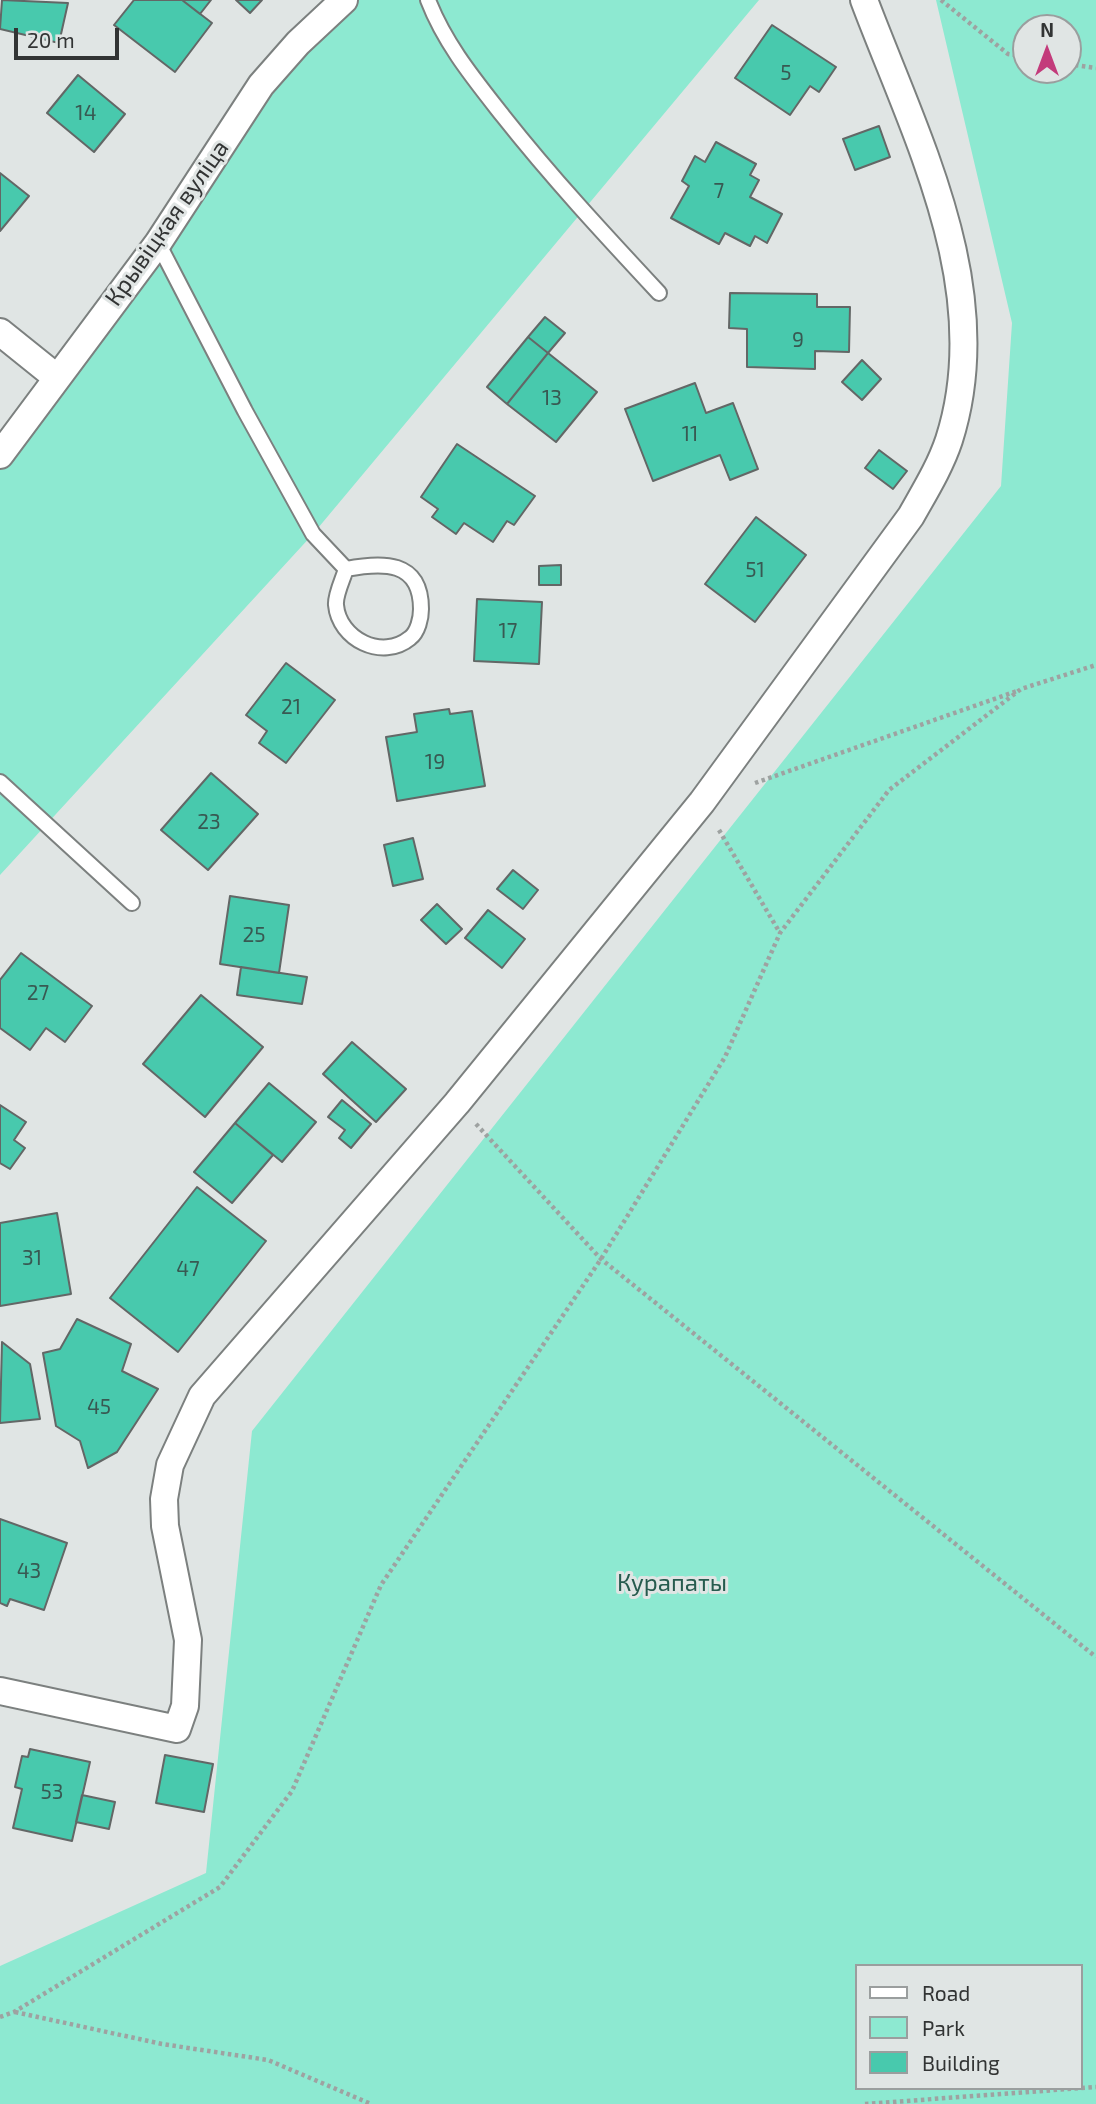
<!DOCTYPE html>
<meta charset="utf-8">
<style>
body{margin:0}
#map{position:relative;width:1096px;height:2104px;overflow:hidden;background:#e0e5e4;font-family:"Exo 2",sans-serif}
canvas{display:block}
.legend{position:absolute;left:855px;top:1964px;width:228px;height:126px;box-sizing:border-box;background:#e0e5e4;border:2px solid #9a9e9e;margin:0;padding:9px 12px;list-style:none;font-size:21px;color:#323434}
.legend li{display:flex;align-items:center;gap:14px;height:35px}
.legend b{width:35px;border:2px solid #9a9e9e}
.north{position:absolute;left:1012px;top:14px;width:70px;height:70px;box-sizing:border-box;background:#e0e5e4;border:2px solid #9a9e9e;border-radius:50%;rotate:0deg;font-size:19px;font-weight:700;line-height:28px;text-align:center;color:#323434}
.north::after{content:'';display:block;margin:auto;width:24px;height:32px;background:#c33b7b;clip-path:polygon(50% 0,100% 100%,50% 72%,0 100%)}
.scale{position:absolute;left:14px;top:28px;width:105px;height:32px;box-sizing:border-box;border:4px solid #323434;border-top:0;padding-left:9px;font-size:21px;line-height:24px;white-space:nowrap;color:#323434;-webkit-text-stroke:5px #e0e5e4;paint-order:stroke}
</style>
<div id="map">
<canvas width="1096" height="2104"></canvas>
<ul class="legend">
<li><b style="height:9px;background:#fff"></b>Road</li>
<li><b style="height:19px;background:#8de9d1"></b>Park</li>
<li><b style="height:19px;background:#48c9ad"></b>Building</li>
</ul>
<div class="north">N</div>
<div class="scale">20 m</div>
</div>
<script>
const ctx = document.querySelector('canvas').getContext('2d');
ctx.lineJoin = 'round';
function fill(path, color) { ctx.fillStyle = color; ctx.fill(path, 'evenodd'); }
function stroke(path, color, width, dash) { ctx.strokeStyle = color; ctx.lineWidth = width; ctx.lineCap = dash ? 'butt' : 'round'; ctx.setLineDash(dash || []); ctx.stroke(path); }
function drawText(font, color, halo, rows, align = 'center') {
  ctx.font = font + ' "Exo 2",sans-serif'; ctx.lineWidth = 6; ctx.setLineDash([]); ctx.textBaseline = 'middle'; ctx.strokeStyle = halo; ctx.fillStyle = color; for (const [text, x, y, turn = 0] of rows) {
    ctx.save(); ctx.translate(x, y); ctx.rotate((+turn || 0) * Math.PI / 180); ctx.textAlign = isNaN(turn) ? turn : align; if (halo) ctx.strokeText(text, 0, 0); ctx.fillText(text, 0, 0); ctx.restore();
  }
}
fill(new Path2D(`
 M344,0h415l-446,534 -313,341v-420l261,-370z
 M936,0h160v2104h-1096v-138l206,-93 46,-442 749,-945 11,-163zM1026,28h42v42h-42zM856,1966h224v122h-224z`), '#8de9d1');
const building = new Path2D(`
 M2,0l66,3 -9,40 -59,-14z
 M134,0h48l30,23 -37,49 -61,-47z
 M182,0h29l-11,14z
 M236,0h26l-12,13z
 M772,25l64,42 -17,25 -9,-6 -20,29 -55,-37z
 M78,75l47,39 -31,38 -47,-39z
 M879,126l11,31 -35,13 -12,-31z
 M716,142l40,22 -6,11 9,5 -9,17 32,17 -15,29 -12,-7 -5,10 -25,-13 -6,11 -48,-26 18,-32 -7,-5 13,-25 10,6z
 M0,173l29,23 -29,35z
 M730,293l87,1v13h33l-1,45 -34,-1v18l-68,-2v-38l-18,-1z
 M545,317l20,16 -17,20 -20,-16z
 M528,337l20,16 -41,51 -20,-17z
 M548,353l49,39 -41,50 -49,-38z
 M862,360l19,19 -19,21 -20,-18z
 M695,383l11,30 27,-10 25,66 -28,11 -10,-25 -67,26 -28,-72z
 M457,444l78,52 -21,29 -7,-4 -14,21 -29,-19 -8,11 -24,-17 6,-8 -17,-12z
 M879,450l28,21 -14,18 -28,-21z
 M756,517l50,38 -51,67 -50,-38z
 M561,565v20h-22v-19z
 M477,599l65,3 -3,62 -65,-3z
 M286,663l49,37 -49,63 -27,-20 8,-12 -21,-16z
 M449,709l1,5 22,-3 13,75 -88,15 -11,-64 31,-5 -3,-18z
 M211,773l47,41 -50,56 -47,-40z
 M413,838l10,41 -30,7 -9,-41z
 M513,870l25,20 -15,19 -26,-20z
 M230,896l59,9 -10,68 -59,-9z
 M437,904l25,25 -16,15 -25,-24z
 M488,910l37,29 -23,29 -37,-30z
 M21,953l71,53 -27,36 -19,-14 -16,22 -30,-22v-48z
 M241,967l66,10 -5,27 -65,-9z
 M201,995l62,52 -58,70 -62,-53z
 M352,1042l54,47 -30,33 -53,-48z
 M269,1083l47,39 -34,40 -47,-39z
 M342,1100l29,24 -20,24 -12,-10 6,-8 -17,-13z
 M0,1105l26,17 -12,18 11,8 -15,21 -10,-6z
 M235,1123l38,32 -41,48 -38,-31z
 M197,1187l69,54 -88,111 -68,-54z
 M57,1213l14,81 -71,12v-83z
 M77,1319l54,25 -9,27 36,18 -41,63 -29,16 -8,-27 -24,-15 -13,-73 17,-4z
 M2,1342l28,22 10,55 -40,4z
 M0,1519l67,24 -23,67 -34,-11 -3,7 -7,-3z
 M30,1749l60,13 -18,79 -59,-13 9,-39 -7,-2 7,-31 6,1z
 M165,1755l48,9 -9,48 -48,-9z
 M82,1795l33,7 -6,27 -33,-7z`);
fill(building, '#48c9ad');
stroke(building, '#636766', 2);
const lane = new Path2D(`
 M428,0c17,44 46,79 75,116 49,62 102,119 156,177
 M158,243l87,168 68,123 33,35c36,-7 75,-9 75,40 0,9 -3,23 -11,29 -28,23 -71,1 -74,-33 -1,-10 7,-26 10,-36
 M0,782l132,121`);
const street = new Path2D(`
 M0,332l56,45
 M0,455l158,-212 103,-158 37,-42 46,-43
 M0,1691l177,38 8,-23 3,-66 -23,-114 -1,-27 6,-34 32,-69 255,-293 245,-301 209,-286c14,-25 29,-49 38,-76 48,-150 -33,-302 -85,-440`);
stroke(lane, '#7c807f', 18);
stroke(street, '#7c807f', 30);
stroke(new Path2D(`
 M941,0l67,54 18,3
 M1068,64l28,4
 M755,783l262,-92
 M719,830l61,103
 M476,1124l125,135 495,398
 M15,2012l147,32 106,16 103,44
 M0,2017l14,-5 206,-125 72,-96 89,-206 220,-326 124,-202 55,-124 109,-143 132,-101 75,-24
 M865,2104l231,-17`), '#9ea2a1', 4.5, [3.5, 3.5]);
stroke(lane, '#fff', 14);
stroke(street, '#fff', 26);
drawText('21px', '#385952', null, [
 ["5",786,73],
 ["14",86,113],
 ["7",719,191],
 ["9",798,340],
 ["13",552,398],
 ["11",690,434],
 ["51",755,570],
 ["17",508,631],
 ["21",291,707],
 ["19",435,762],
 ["23",209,822],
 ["25",254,935],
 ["27",38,993],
 ["31",32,1258],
 ["47",188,1269],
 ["45",99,1407],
 ["43",29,1571],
 ["53",52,1792]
]);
drawText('24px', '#323434', '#e0e5e4', [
 ["Крывіцкая вуліца",167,223,-55]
]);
drawText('24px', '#265b4e', '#e0e5e4', [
 ["Курапаты",672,1583]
]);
</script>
